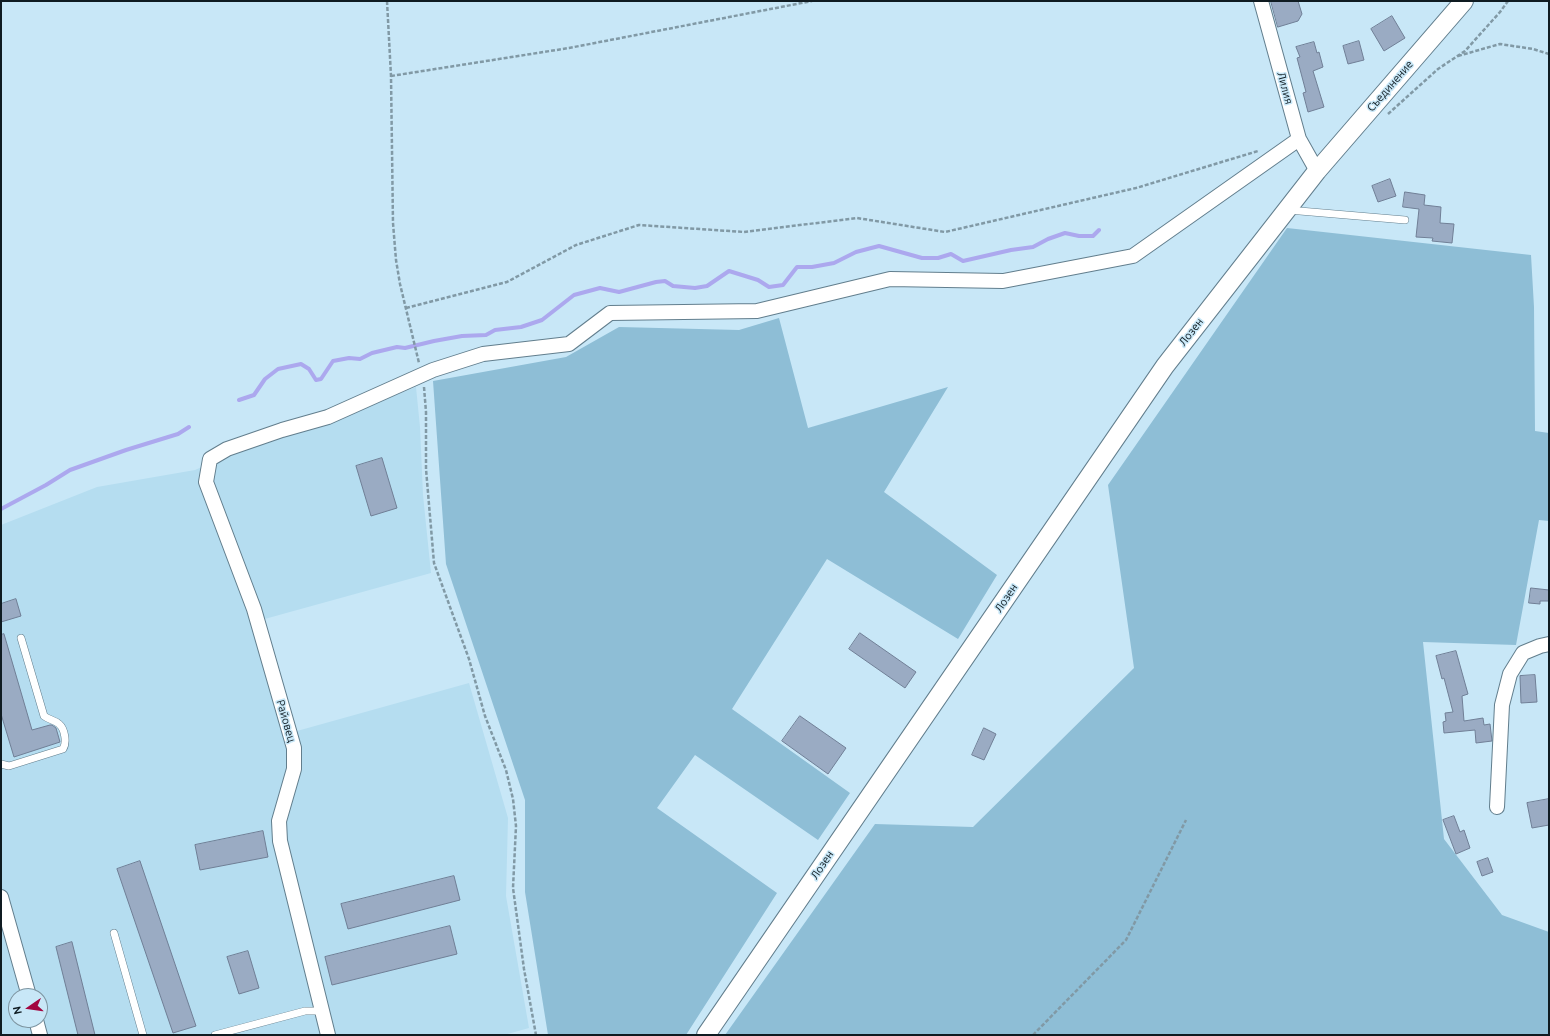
<!DOCTYPE html>
<meta charset="utf-8">
<style>
body{margin:0}
#map{position:relative;width:1550px;height:1036px;overflow:hidden;background:#c8e7f7;font-family:Ubuntu,sans-serif}
canvas{display:block}
.frame{position:absolute;inset:0;border:2px solid #0f1b21;pointer-events:none}
.north{position:absolute;left:8px;top:988px;width:40px;height:40px;box-sizing:border-box;background:#c8e7f7;border:1px solid #7e95a1;border-radius:50%;rotate:257deg;font-size:11px;font-weight:700;line-height:16px;text-align:center;color:#0f1b21}
.north::after{content:'';display:block;margin:auto;width:14px;height:18px;background:#a20640;clip-path:polygon(50% 0,100% 100%,50% 72%,0 100%)}
</style>
<div id="map">
<canvas width="1550" height="1036"></canvas>
<div class="frame"></div>
<div class="north">N</div>
</div>
<script>
const ctx = document.querySelector('canvas').getContext('2d');
ctx.lineJoin = 'round';
function fill(path, color) { ctx.fillStyle = color; ctx.fill(path, 'evenodd'); }
function stroke(path, color, width, dash) { ctx.strokeStyle = color; ctx.lineWidth = width; ctx.lineCap = dash ? 'butt' : 'round'; ctx.setLineDash(dash || []); ctx.stroke(path); }
function drawText(font, color, halo, rows, align = 'center') {
  ctx.font = font + ' Ubuntu,sans-serif'; ctx.lineWidth = 3; ctx.setLineDash([]); ctx.textBaseline = 'middle'; ctx.strokeStyle = halo; ctx.fillStyle = color; for (const [text, x, y, turn = 0] of rows) {
    ctx.save(); ctx.translate(x, y); ctx.rotate((+turn || 0) * Math.PI / 180); ctx.textAlign = isNaN(turn) ? turn : align; if (halo) ctx.strokeText(text, 0, 0); ctx.fillText(text, 0, 0); ctx.restore();
  }
}
fill(new Path2D(`
 M416,387l4,40 3,68 8,78 -170,47 36,111 172,-48 39,135 -2,78 23,132 -25,7h-503v-510l96,-38 98,-17 66,-29 68,-20zM16,996h24v24h-24z`), '#b5ddf0');
fill(new Path2D(`
 M1287,228l244,27 3,52 1,124 14,2v88l-10,-1 -23,125 -93,-3 21,197 58,76 47,17v103h-824l150,-211 98,3 161,-159 -26,-183z
 M779,318l29,110 140,-41 -64,105 113,83 -39,64 -131,-80 -95,150 118,84 -32,47 -123,-85 -38,53 120,85 -91,142h-138l-23,-143v-92l-79,-236 -13,-183 133,-24 53,-30 120,3z`), '#8ebed6');
stroke(new Path2D(`
 M239,400l15,-5 11,-16 13,-10 23,-5 8,5 7,11 5,-1 12,-18 16,-3 11,1 12,-6 25,-6 8,1 29,-7 28,-5 24,-1 9,-5 26,-3 21,-7 32,-25 26,-7 19,4 37,-10 9,-1 8,5 22,2 12,-2 22,-15 29,9 11,7 14,-2 14,-18h15l22,-4 22,-11 23,-6 43,12h16l13,-4 12,7 48,-11 22,-3 15,-8 17,-6 14,3h14l6,-6
 M1,509l45,-24 24,-15 56,-20 52,-16 11,-7`), '#aca8ee', 4);
const building = new Path2D(`
 M1271,1h27l4,13 -4,7 -20,6z
 M1392,16l13,22 -21,13 -13,-22z
 M1359,41l5,19 -16,4 -5,-18z
 M1314,42l3,11 2,-1 4,15 -10,4 11,36 -16,5 -5,-19 3,-1 -9,-34 3,-1 -4,-10z
 M1390,179l6,17 -18,6 -6,-16z
 M1405,192l20,3 -1,10 17,2 -1,16 14,1 -2,19 -20,-2 1,-3 -17,-1 3,-28 -16,-2z
 M382,458l15,50 -26,8 -15,-50z
 M1531,588l18,2v11h-9v3l-11,-1z
 M16,599l5,17 -20,6v-18z
 M860,633l56,39 -11,16 -56,-39z
 M4,634l28,96 18,-5h2l4,3 4,14 -46,15 -13,-43v-79z
 M1456,651l12,43 -6,2 2,25 19,-3 1,7 6,-1 2,17 -16,2 -1,-13 -31,3 -1,-11 3,-1 -1,-8 8,-1 -9,-34 -2,1 -6,-23z
 M1535,675l2,27 -16,1 -1,-27z
 M800,716l46,32 -18,26 -46,-33z
 M984,728l12,6 -12,26 -12,-5z
 M1549,799v26l-17,3 -5,-25z
 M1454,816l6,16 4,-2 6,18 -14,6 -13,-34z
 M263,831l5,26 -68,13 -5,-25z
 M1488,858l5,14 -11,4 -5,-14z
 M140,861l56,165 -23,7 -56,-164z
 M454,876l6,24 -112,29 -7,-25z
 M450,926l7,28 -125,31 -7,-28z
 M72,942l23,93h-17l-22,-88z
 M248,951l11,37 -20,6 -12,-37z`);
fill(building, '#9aabc3');
stroke(building, '#707f96', 1);
const service = new Path2D(`
 M1288,210l117,10
 M1,764l8,2 54,-17c4,-6 2,-20 -4,-25 -4,-4 -10,-4 -15,-8l-23,-78
 M114,933l29,102
 M215,1035l90,-24h18`);
const minor = new Path2D(`
 M1261,1l38,138 18,32
 M1497,807l5,-102 8,-31 13,-21 17,-7 9,-2
 M1,897l28,99
 M36,1020l4,15
 M328,1035l-48,-194 -1,-20 15,-52v-21l-40,-139 -48,-127 4,-23 17,-10 55,-19 46,-13 105,-47 50,-16 86,-10 41,-31 147,-2 133,-32 113,2 130,-25 166,-117`);
const tertiary = new Path2D(`
 M706,1035l459,-669 152,-195 147,-170`);
stroke(service, '#627e8d', 8);
stroke(minor, '#627e8d', 16);
stroke(tertiary, '#627e8d', 20);
stroke(new Path2D(`
 M387,1l4,75 2,147 3,37 4,24 19,79
 M1458,56l42,-12 33,5 16,5
 M391,76l178,-28 243,-47
 M1388,114l50,-45 27,-18 35,-39 8,-11
 M406,308l101,-26 69,-37 63,-20 105,7 113,-14 88,14 191,-44 122,-37
 M424,387l2,25v57l8,94 35,96 16,57 21,54 7,29 3,27 -3,62 11,81 12,66
 M1033,1035l93,-95 60,-120`), '#8199a5', 2.5, [4, 2]);
stroke(service, '#fff', 7);
stroke(minor, '#fff', 14);
stroke(tertiary, '#fff', 18);
drawText('11px', '#0f1b21', '#c8e7f7', [
 ["Съединение",1390,86,-49],
 ["Лилия",1285,88,75],
 ["Лозен",1191,332,-52],
 ["Лозен",1006,598,-56],
 ["Райовец",286,721,74],
 ["Лозен",822,865,-56]
]);
</script>
